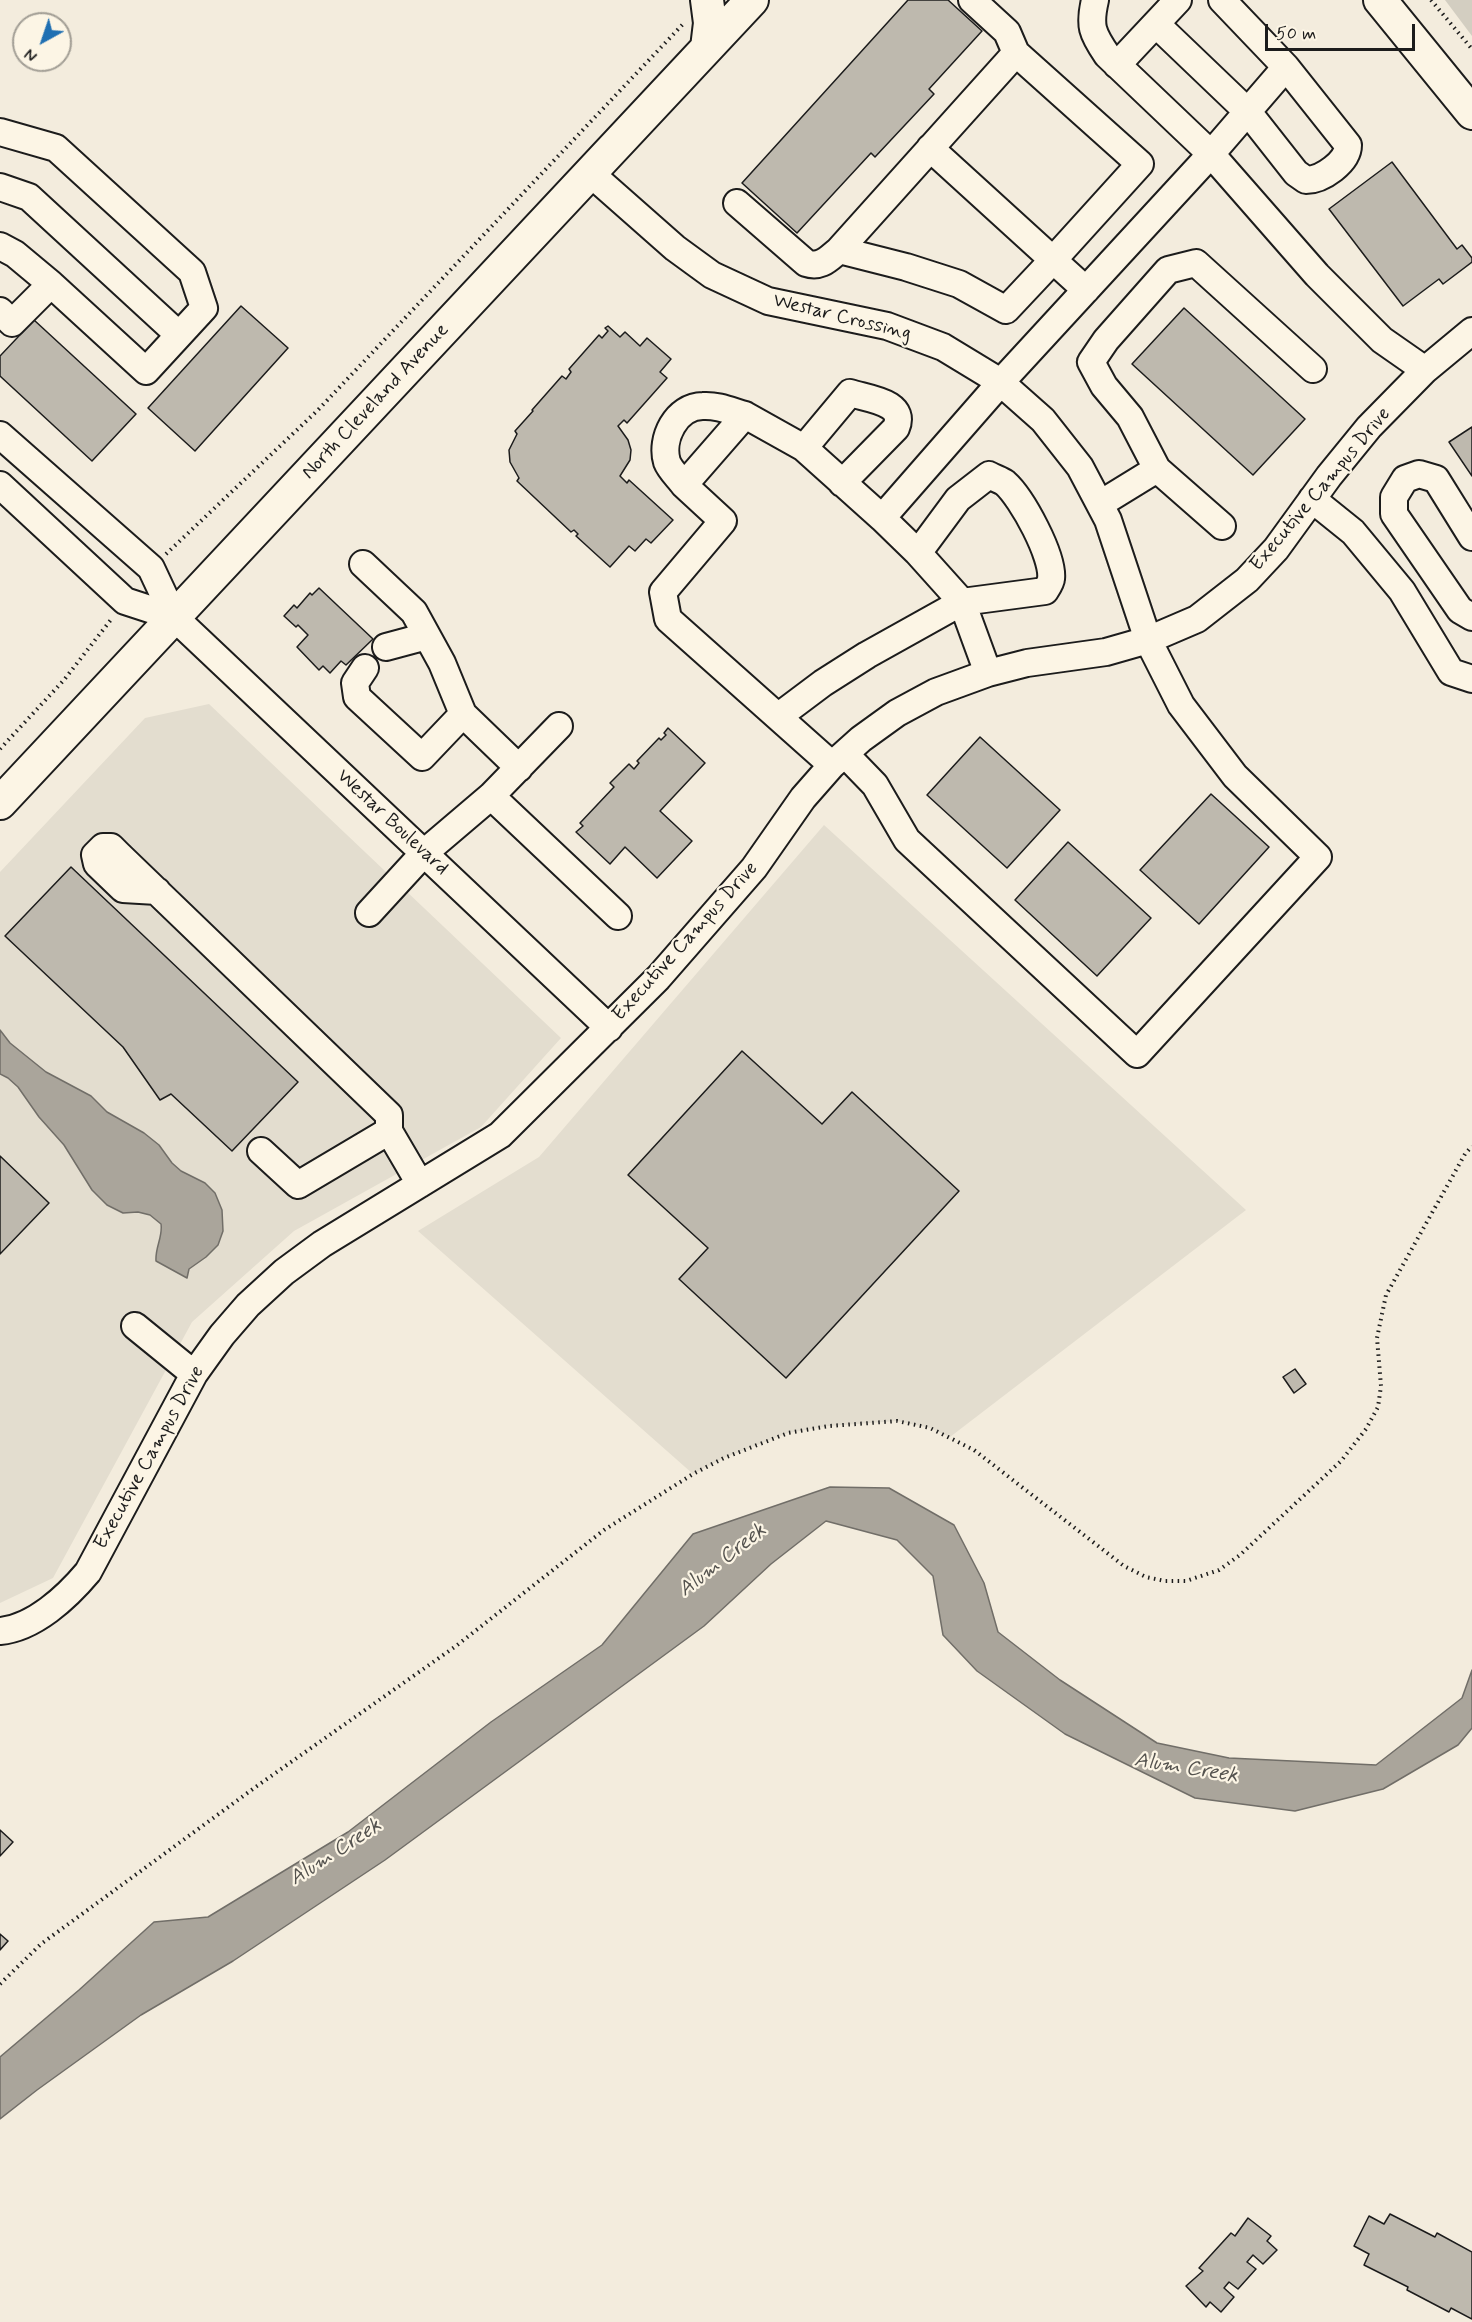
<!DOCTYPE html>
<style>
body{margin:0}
#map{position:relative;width:1472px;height:2322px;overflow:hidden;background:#f3ecdd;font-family:Mynerve,sans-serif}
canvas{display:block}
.north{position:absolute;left:12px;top:12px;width:60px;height:60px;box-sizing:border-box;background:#fcf5e5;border:2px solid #a29e95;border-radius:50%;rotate:220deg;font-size:16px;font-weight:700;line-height:24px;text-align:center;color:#1c1c1c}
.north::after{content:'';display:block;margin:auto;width:21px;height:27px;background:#1f6fb2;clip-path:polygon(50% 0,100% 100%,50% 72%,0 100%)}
.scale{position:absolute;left:1265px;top:24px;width:150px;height:27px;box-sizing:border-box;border:3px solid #1c1c1c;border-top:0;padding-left:8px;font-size:18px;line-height:21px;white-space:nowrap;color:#1c1c1c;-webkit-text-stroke:4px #fcf5e5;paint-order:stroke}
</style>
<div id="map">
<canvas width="1472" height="2322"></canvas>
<div class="north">N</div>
<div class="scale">50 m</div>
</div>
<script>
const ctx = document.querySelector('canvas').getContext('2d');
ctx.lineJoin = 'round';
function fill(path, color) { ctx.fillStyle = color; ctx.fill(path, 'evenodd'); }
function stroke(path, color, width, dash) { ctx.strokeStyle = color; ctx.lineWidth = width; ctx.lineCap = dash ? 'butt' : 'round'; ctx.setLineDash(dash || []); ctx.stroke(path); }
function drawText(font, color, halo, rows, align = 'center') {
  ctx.font = font + ' Mynerve,sans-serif'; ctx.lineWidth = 4.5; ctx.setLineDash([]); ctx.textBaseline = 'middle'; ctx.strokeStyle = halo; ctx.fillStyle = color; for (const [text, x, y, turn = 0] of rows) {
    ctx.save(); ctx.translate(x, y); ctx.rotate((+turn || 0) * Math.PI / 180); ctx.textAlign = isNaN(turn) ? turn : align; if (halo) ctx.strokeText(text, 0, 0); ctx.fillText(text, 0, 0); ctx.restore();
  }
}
fill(new Path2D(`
 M209,704l352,334 -80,89 -187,104 -102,91 -139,256 -53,25v-731l145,-154z
 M824,825l422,385 -296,227 -20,-9 -33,-7 -68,5 -41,7 -64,25 -31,16 -275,-243 121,-74z`), '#e3ddcf');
fill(new Path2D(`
 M1445,0h27v36z`), '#d3cec1');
const water = new Path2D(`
 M0,1030l10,13 36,29 45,24 16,16 37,21 15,12 13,18 9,8 24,12 10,10 7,17 1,21 -5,14 -12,12 -17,12 -2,9 -31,-17c-1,-14 7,-24 5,-37l-11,-9 -12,-3 -15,1 -16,-8 -15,-15 -28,-45 -25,-28 -21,-30 -10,-9 -8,-4z
 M830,1487l59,1 65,37 30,58 14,49 62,48 97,63 72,15 147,7 86,-67 10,-28v58l-14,17 -75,44 -88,22 -100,-13 -130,-64 -88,-63 -34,-36 -10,-59 -36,-36 -71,-19 -55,43 -67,62 -319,234 -152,101 -92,54 -104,75 -37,29v-62l79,-67 75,-68 54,-5 140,-85 143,-110 111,-77 91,-111z`);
fill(water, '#aaa59b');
stroke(water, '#716e68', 1.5);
const building = new Path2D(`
 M908,0h40l34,31 -53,58 5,5 -59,63 -4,-4 -74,80 -55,-50z
 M1392,162l65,87 5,-4 10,13v4l-29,22 -4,-5 -36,27 -74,-97z
 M241,306l47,42 -93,103 -47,-43z
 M1184,308l121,111 -52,56 -121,-111z
 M34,320l102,94 -44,47 -92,-85v-20z
 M608,326l12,11 5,-5 15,14 7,-8 24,21 -11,13 7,6 -40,45 -3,-3 -6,6 10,14 3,10 -1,10 -10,16 7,7 2,-3 44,40 -22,23 -5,-4 -11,12 -6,-5 -19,21 -34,-31 2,-2 -4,-4 -3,2 -54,-51 2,-3 -9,-16 -1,-12 8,-16 -2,-3 18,-20 -1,-1 30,-34 4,3 5,-7 -2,-3 30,-34 3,3 6,-7 -3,-3z
 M1472,427v49l-23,-34z
 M319,588l54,51 -27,26 -5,-4 -11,12 -7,-7 -4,4 -22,-23 11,-12 -10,-10 -2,2 -12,-11 10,-11 3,3 13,-15 2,2z
 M668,728l37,35 -45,48 32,30 -35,37 -32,-31 -15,17 -34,-32 7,-6 -3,-3 34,-36 -4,-4 19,-19 5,5 5,-6 -2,-2 22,-23 2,2 5,-5 -2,-2z
 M980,737l80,73 -53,58 -80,-73z
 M1211,794l58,53 -70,77 -59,-54z
 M1068,842l83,76 -54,58 -82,-76z
 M71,867l227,215 -66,69 -61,-57 -11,6 -37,-53 -118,-111z
 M742,1051l80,73 30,-32 107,99 -173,187 -107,-99 29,-31 -80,-73z
 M0,1156l49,47 -49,51z
 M1295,1369l11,15 -12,9 -11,-16z
 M0,1830l13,12 -13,14z
 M0,1934l8,7 -8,9z
 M1390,2214l45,23 2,-4 35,19v67l-21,-11 -2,4 -42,-22 1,-3 -44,-22 5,-11 -15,-8 15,-30 15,8z
 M1248,2218l23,18 -4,5 10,9 -14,14 -10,-9 -6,7 9,7 -18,20 -9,-7 -5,6 10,9 -13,15 -11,-10 -4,5 -20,-21 17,-15 -4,-3 32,-35 4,3z`);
fill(building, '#beb9ae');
stroke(building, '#1c1c1c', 1.5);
const minor = new Path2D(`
 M972,0l35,32 9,21
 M1095,0c-6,26 -3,33 12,55l104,99 75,-87 -64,-67
 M1156,24l92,88 48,61 10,7c16,0 42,-18 42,-35l-62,-78
 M1117,65l61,-65
 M0,132l56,16 136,124 12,36 -58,63 -95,-87 -39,39 -12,-12
 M930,148l123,112 -47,50 -47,-26 -53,-17 -67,-17 177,-197 124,111 -87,96 33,30
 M590,173l85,75 37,27 56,26 119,25 56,21 56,34 44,39 37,47 28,53 40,120 33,65 54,71 83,81 -181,197 -230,-214 -32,-55 -30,-31
 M0,187l29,10 150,138
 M737,203l69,60c15,5 22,-4 33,-13
 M0,246l15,8 36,30
 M0,435l151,133 23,49 435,411
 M804,448l46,-55c19,6 57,9 46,35l-54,55
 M1157,469l65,57
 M0,485l125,116 49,16
 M684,485c-5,-7 -14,-15 -17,-23 -7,-23 9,-56 36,-56 15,-1 28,5 42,9
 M1312,499l41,33 49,59 49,81 21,7
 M1100,504l57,-35 -27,-52 -26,-31 -13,-24 15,-22 62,-70 28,-7 117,106
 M882,518l36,35 44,49 26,71
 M1472,537l-36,-58 -17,-5 -14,5 -11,18v17l66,96 12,7
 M363,564l51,48 28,51 21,51 56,54
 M386,647l41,-11
 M365,668l-10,15 2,14 65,60 41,-43
 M779,716l44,-33 44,-28 95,-53 83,-11c2,-3 6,-9 6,-12 3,-22 -29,-81 -46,-96 -4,-3 -11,-5 -16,-8l-31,24 -40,54
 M832,765l-164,-146 -5,-27 60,-71 -39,-36 61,-70 59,33 78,70 119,-136 210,-228 106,121 65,65 43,30
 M491,796l127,120
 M157,891l-34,-2 -26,-25 -2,-9 8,-8h8l7,7 271,261v16l31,53
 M369,913l55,-60 67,-57 68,-70
 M261,1151l37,34 91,-54
 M135,1326l59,48
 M0,1631c34,-3 67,-34 88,-59l106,-198 28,-39 26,-30 36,-33 38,-28 178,-109 158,-157 96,-110 49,-70 29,-33 29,-26 36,-26 39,-21 52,-19 39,-10 79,-11 42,-12 49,-21 50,-39 29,-31 53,-73 40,-49 56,-57 47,-39`);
const major = new Path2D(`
 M1380,0l92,113
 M707,48l3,-25 -3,-23
 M0,803l752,-803`);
stroke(minor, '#1c1c1c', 30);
stroke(major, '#1c1c1c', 36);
stroke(new Path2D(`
 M1431,0l41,49
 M166,554l152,-144 366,-387
 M0,749l64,-69 49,-63
 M0,1984l41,-40 216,-158 199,-140 148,-116 89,-56 31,-16 64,-25 41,-7 68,-5 33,7 44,22 150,116 22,11 19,4h21l33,-11 21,-15 101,-94 25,-32 12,-22 3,-21 -4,-48 9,-43 79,-141 7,-8`), '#1c1c1c', 4, [1.5, 4.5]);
stroke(minor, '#fcf5e5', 26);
stroke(major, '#fcf5e5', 32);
drawText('20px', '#1c1c1c', '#fcf5e5', [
 ["Westar Crossing",842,318,14],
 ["North Cleveland Avenue",376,402,-47],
 ["Executive Campus Drive",1321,490,-50],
 ["Westar Boulevard",392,823,43],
 ["Executive Campus Drive",686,942,-48],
 ["Executive Campus Drive",150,1458,-61]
]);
drawText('italic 21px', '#55534f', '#fcf5e5', [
 ["Alum Creek",723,1561,-38],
 ["Alum Creek",1186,1769,9],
 ["Alum Creek",336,1853,-33]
]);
</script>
